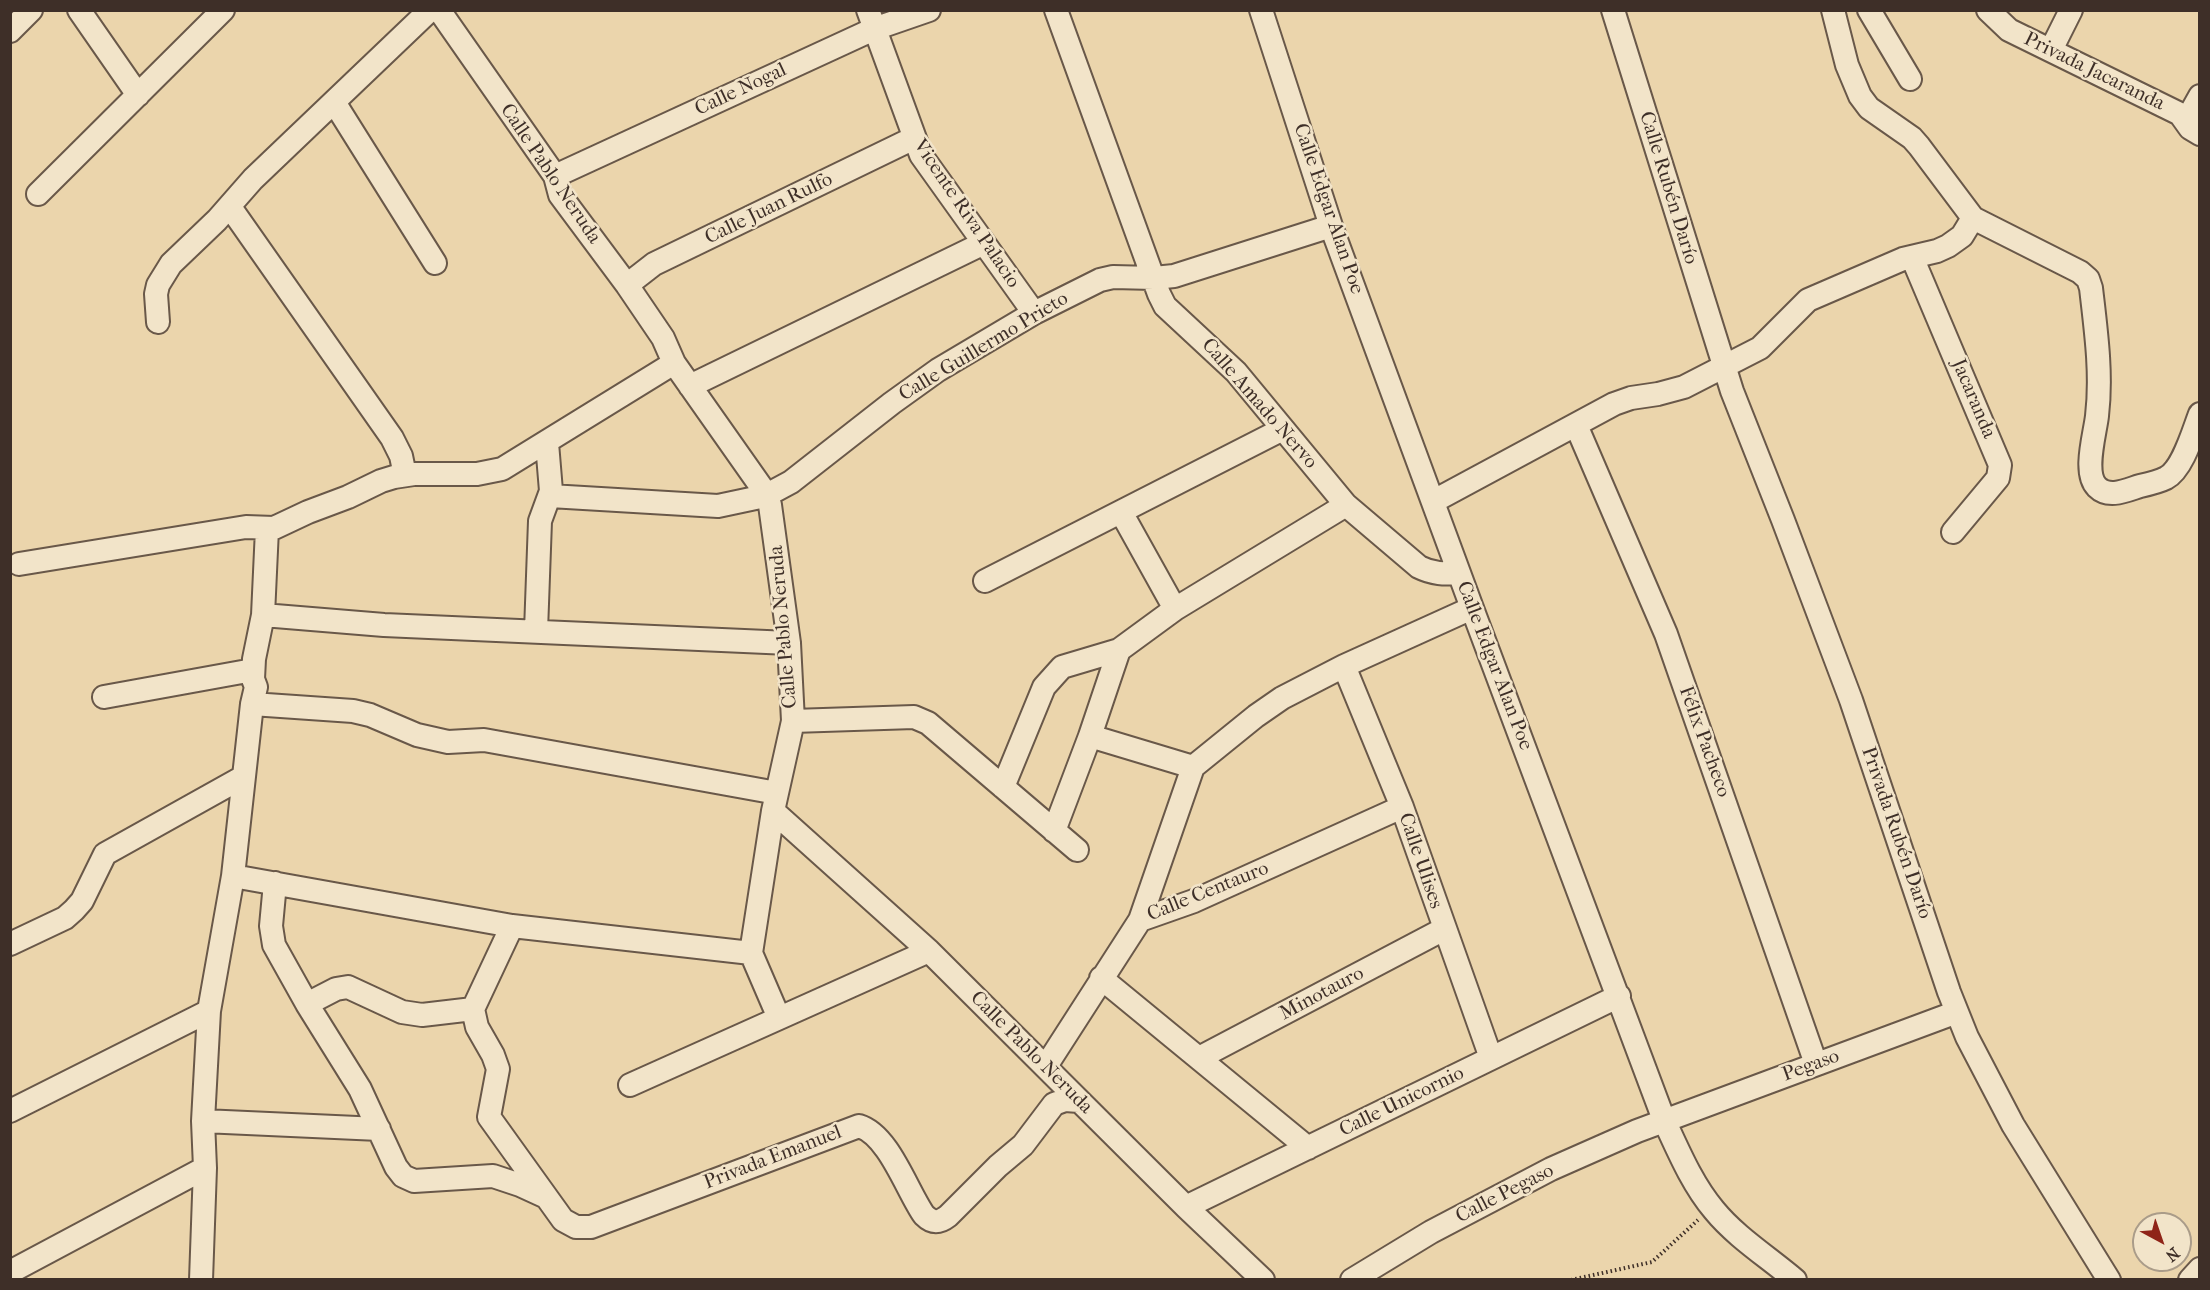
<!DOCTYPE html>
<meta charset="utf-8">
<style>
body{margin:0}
#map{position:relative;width:2210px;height:1290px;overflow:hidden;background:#ebd5ac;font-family:"IM FELL French Canon",serif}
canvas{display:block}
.frame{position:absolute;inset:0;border:12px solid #3e2f28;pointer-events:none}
.north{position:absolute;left:2132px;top:1212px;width:60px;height:60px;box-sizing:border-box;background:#f2e4c9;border:2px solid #aa9c89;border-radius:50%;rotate:140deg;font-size:16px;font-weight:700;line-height:24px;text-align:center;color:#3e2f28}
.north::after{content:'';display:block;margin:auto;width:21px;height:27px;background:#8f2418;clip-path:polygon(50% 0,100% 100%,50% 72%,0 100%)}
</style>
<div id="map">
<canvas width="2210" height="1290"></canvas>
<div class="frame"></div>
<div class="north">N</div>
</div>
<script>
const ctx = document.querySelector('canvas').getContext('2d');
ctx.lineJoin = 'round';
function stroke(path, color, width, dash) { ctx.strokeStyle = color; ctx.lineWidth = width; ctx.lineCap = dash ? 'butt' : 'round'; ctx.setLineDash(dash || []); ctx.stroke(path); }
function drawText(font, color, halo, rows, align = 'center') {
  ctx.font = font + ' "IM FELL French Canon",serif'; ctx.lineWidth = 5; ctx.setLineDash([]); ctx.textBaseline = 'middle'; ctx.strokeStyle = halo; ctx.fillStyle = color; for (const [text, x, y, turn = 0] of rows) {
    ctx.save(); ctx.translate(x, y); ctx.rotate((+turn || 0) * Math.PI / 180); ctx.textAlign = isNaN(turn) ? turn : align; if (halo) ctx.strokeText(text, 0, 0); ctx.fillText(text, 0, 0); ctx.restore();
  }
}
const minor = new Path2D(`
 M79,10l59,85
 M439,10l116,166 5,19 67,90 36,53 11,25 88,125 8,17 19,138 4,78 -20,90 -22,142 28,65
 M868,10l53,145 113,158
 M1056,10l103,284 6,12 71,66 110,133 73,62c14,7 25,7 40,6
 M1261,10l70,216 141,382 192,512c14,30 28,64 50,90 22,27 54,47 81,70
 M1613,10l119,381 51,129 68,180 98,292 18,45 46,88 96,155
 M1833,10l14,55 13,31 9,12 43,30 7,8 54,72 107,54 8,7 3,9c5,43 11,86 6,128 -2,18 -14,57 0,71 12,12 30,3 43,-1 9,-2 18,-4 26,-8 17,-9 27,-46 34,-64
 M1869,10l41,69
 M1988,10l21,20 171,84 10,14 10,6
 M10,31l21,-21
 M2051,50l20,-40
 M334,102l101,161
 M2186,121l14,-25
 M555,176l319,-147 55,-19
 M38,194l185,-184
 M230,207l162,231 9,18 4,19
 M1912,257l88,208 -2,13 -45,54
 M627,285l27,-21 260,-126
 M158,322l-2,-28 2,-9 13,-21 46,-44 36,-41 177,-169
 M690,386l294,-143
 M1576,425l90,209 150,430
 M550,496l168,10 47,-10 26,-14 101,-79 46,-33 96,-57 66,-33 13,-3 41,1 20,-2 157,-50
 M1434,501l180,-97 17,-6 27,-4 26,-7 76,-39 48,-48 95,-41 34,-8 11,-5 14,-10 11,-18
 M1121,512l54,97
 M19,564l227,-37 28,1 34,-16 40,-15 33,-16 13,-4 20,-3h63l25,-5 172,-106
 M985,581l298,-152
 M263,615l121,10 405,18
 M536,631l4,-110 11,-30 -4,-48
 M1344,666l58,141 89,251
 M104,697l149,-27
 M252,704l101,7 17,4 47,20 31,7 36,-2 293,53
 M793,721l121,-4 14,6 149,127
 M1193,767l-103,-31 29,-86 56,-41 171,-104
 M1003,787l41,-100 18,-20 57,-17
 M773,811l156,140 257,256 77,73
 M1054,831l36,-95
 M233,876l279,50 239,27
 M275,883l-4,43 3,19 33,59 29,-15 12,-2 54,25 20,3 51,-6
 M1140,920l54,-19 208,-94
 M512,926l-39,83 4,18 16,28 5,14 -9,48 74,103 13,7h15l268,-101c30,9 48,65 65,89 8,8 15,8 24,1l50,-50 25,-21 31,-41 11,-4 14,1
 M10,944l55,-26 9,-8 8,-9 23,-47 138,-77
 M1101,978l207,170
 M307,1004l53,85 36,78 7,9 11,5 79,-5 27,9 24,11
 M1199,1058l245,-129
 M1046,1066l94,-146 53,-153 63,-51 26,-18 62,-32 128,-58
 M630,1085l299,-134
 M10,1111l199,-100
 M203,1121l176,8
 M1186,1207l433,-211
 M10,1272l195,-104
 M201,1280l4,-112 -2,-47 6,-110 24,-135 19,-172 4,-17 -3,-8 1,-20 9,-44 4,-86
 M1352,1280l79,-48 120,-63 86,-38 320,-119
 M2190,1280l10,-11`);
stroke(minor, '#695849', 26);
stroke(new Path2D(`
 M1571,1280l81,-18 46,-42`), '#3e2f28', 4, [1.5, 3]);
stroke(minor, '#f2e4c9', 22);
drawText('20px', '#3e2f28', '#f2e4c9', [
 ["Privada Jacaranda",2094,72,26],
 ["Calle Nogal",741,90,-25],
 ["Calle Pablo Neruda",550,174,56],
 ["Calle Rubén Darío",1668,188,73],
 ["Calle Juan Rulfo",769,209,-26],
 ["Calle Edgar Alan Poe",1328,209,71],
 ["Vicente Riva Palacio",966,214,56],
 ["Calle Guillermo Prieto",984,347,-31],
 ["Jacaranda",1973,399,67],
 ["Calle Amado Nervo",1259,404,49],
 ["Calle Pablo Neruda",784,627,-95],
 ["Calle Edgar Alan Poe",1494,666,69],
 ["Félix Pacheco",1704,742,70],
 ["Privada Rubén Darío",1896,833,71],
 ["Calle Ulises",1420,861,71],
 ["Calle Centauro",1208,892,-22],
 ["Minotauro",1322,994,-28],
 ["Calle Pablo Neruda",1031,1053,45],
 ["Pegaso",1811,1066,-20],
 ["Calle Unicornio",1402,1102,-26],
 ["Privada Emanuel",773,1158,-21],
 ["Calle Pegaso",1505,1194,-27]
]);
</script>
